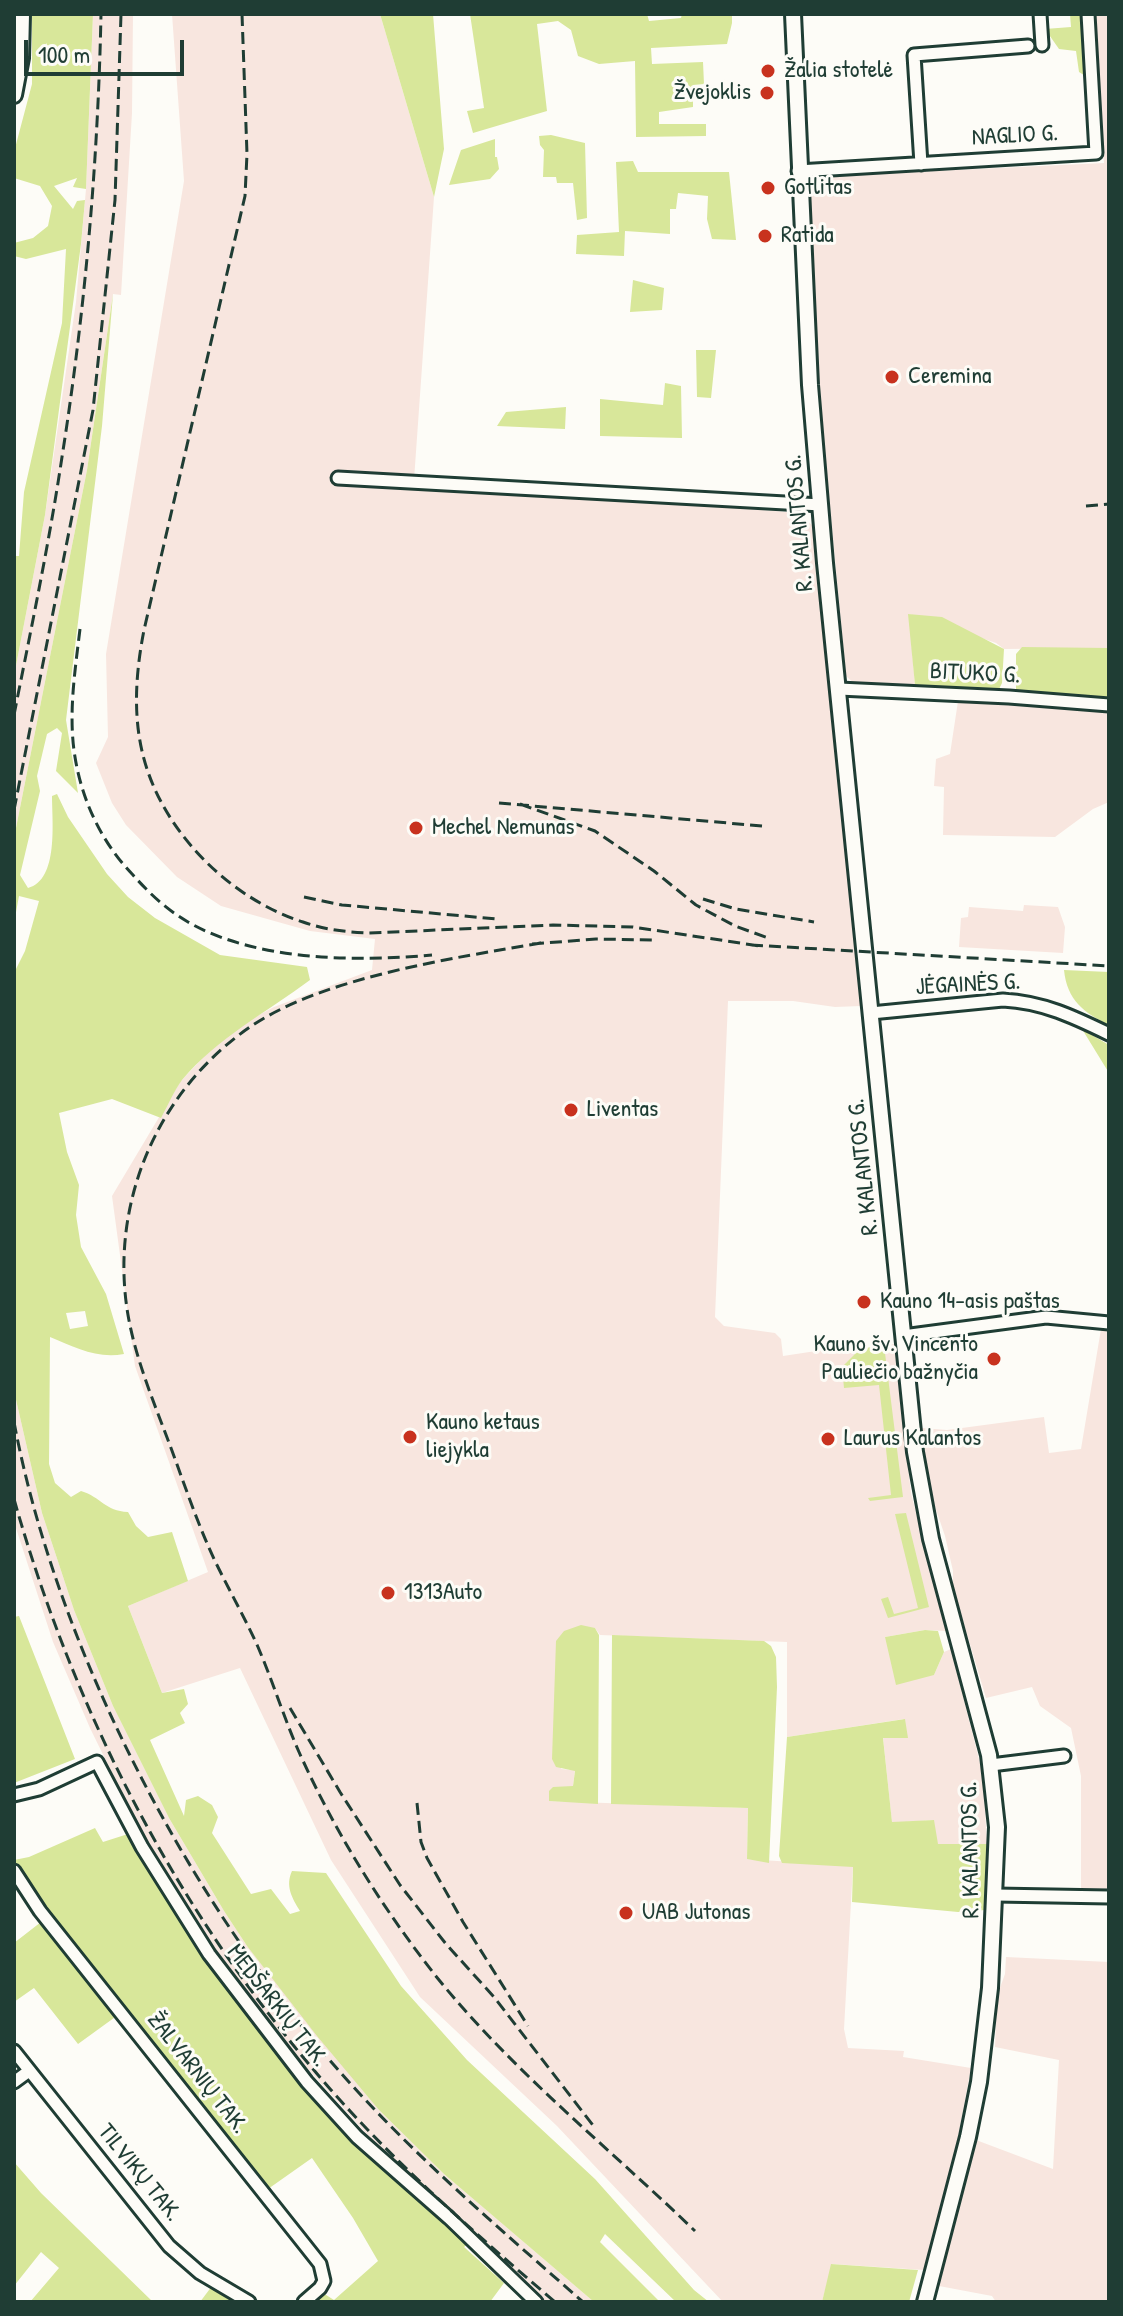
<!DOCTYPE html>
<meta charset="utf-8">
<style>
body{margin:0}
#map{position:relative;width:1123px;height:2316px;overflow:hidden;background:#fdfcf7;font-family:"Patrick Hand",sans-serif}
canvas{display:block}
.frame{position:absolute;inset:0;border:16px solid #1f3d34;pointer-events:none}
.scale{position:absolute;left:24px;top:40px;width:160px;height:36px;box-sizing:border-box;border:4px solid #1f3d34;border-top:0;padding-left:10px;font-size:24px;line-height:28px;white-space:nowrap;color:#1f3d34;-webkit-text-stroke:6px #fdfcf7;paint-order:stroke}
</style>
<div id="map">
<canvas width="1123" height="2316"></canvas>
<div class="frame"></div>
<div class="scale">100 m</div>
</div>
<script>
const ctx = document.querySelector('canvas').getContext('2d');
ctx.lineJoin = 'round';
function fill(path, color) { ctx.fillStyle = color; ctx.fill(path, 'evenodd'); }
function stroke(path, color, width, dash) { ctx.strokeStyle = color; ctx.lineWidth = width; ctx.lineCap = dash ? 'butt' : 'round'; ctx.setLineDash(dash || []); ctx.stroke(path); }
function drawText(font, color, halo, rows, align = 'center') {
  ctx.font = font + ' "Patrick Hand",sans-serif'; ctx.lineWidth = 6; ctx.setLineDash([]); ctx.textBaseline = 'middle'; ctx.strokeStyle = halo; ctx.fillStyle = color; for (const [text, x, y, turn = 0] of rows) {
    ctx.save(); ctx.translate(x, y); ctx.rotate((+turn || 0) * Math.PI / 180); ctx.textAlign = isNaN(turn) ? turn : align; if (halo) ctx.strokeText(text, 0, 0); ctx.fillText(text, 0, 0); ctx.restore();
  }
}
fill(new Path2D(`
 M93,14h40l-1,99 -11,182 -8,-1 -26,176 -73,368v-162l31,-161 31,-213 10,-113z
 M172,14h208l54,183 -20,283 384,33 15,13 48,480 -26,1 -42,-6h-65l-13,316 9,9 51,7 6,6 2,17 53,-8 24,1 34,-5 17,149 35,138 -21,-1 -40,7 49,38 10,-23 7,-3 32,126 4,69h-50l-4,-24 -41,3 -9,-86 21,-18 -117,18v-95l-187,-7 -5,-7 -34,141 14,1 -2,16 -24,15 199,7 -1,51 106,7 -9,163 4,19 56,3 -1,6 68,11 -16,85 -31,117 -92,-6 -10,38h-99l-166,-176 -137,-129 -89,-137 -91,-192 -78,25 -34,-87 80,-34 -73,-206 -23,-170 68,-114 32,-34 37,-28 25,-13 98,-37 3,-31 -65,-8 -89,-25 -44,-29 -51,-52 -14,-22 -16,-40 12,-26 -2,-83 78,-473z
 M1094,14h15v634l-105,1 -8,-6 -87,-29 6,71 -60,-1 -9,-8 -26,-275 -13,-224 297,-14z
 M960,688l56,2 93,8v104l-16,7 -38,28 -112,-2 1,-48 -10,-1 2,-27 14,-5z
 M1024,905l34,2 7,20 -2,26 -104,-6 2,-29 7,-1 1,-10 54,4z
 M1101,1329h8v563l-28,-1v-115l-10,-48 -31,-22 -8,-19 -46,11 -33,-111v-16l-8,-35 -16,-47 -7,-61 25,2 97,-13 5,36 32,-4z
 M14,1391l28,122 32,97 39,96 56,112 55,93 23,35 132,164 65,64 150,128h-48l-157,-143 -89,-99 -86,-113 -77,-123 -47,-96 -37,-86 -39,-120z
 M1006,1957l103,5v340h-113l-4,-6 -53,-10 37,-146 77,29 6,-109 -64,-13 2,-51 8,-22z`), '#f8e6df');
fill(new Path2D(`
 M32,14h61l-7,175 -13,-2 4,-9 -23,8 19,23 4,-8 8,-1 -4,44 -36,271 -31,161v-120h5l5,-64 38,-169 4,-74 -40,10 -12,-3v-13l19,-5 15,-12 4,-20 -12,-20 -26,-8v-26l18,-68z
 M380,14h53l11,135 -10,48z
 M470,14h177l2,7 32,-3 1,-4h50v9l-5,21 -76,4 1,16 51,-2 1,22 -11,1v22l-34,5v12h47v12l-70,1 -1,-76 -36,3 -21,-8 -7,-26 -13,-9 -21,3 10,87 -74,22 -6,-22 17,-3z
 M1070,14h12l5,63 -8,-5 -3,-21 -17,-2 -14,-20 26,-2z
 M551,135l34,8 2,75 -10,2 -4,-37h-16l-1,-6h-13l1,-27 -4,-5 -1,-9z
 M495,139v18h2l2,12 -9,10 -41,6 12,-35z
 M633,161l5,11h91l7,68 -24,-1 -5,-20 1,-23 -30,-3 -2,16h-6v25l-45,-3 -1,25 -48,-2 1,-19 42,-3 -3,-70z
 M633,280l31,8 -2,22 -32,2z
 M113,294l-11,132 -36,294 12,73 -22,-22 6,-38 -5,-5 -10,6 -10,42 3,15 -20,84 8,13c31,-8 24,-67 24,-92l5,-2 11,23 39,57 21,23 27,21 65,37 87,12 3,13c-44,33 -92,57 -128,100 -8,11 -14,25 -21,38l-49,-19 -53,14 8,39 12,33 -3,30 5,32 25,47 18,60c-28,5 -49,-7 -74,-17l-1,127 6,19 16,14 10,-6c20,6 24,20 47,21l8,14 12,11 24,-5 16,49 -60,25 34,87 22,-4 4,15 -8,9 5,10 -35,17 34,76 2,-16 12,-4 14,9 6,12 -6,16 39,61 20,-5 19,25 10,-3c-8,-13 -15,-25 -8,-40l34,2 75,113 66,74 128,119 99,111 15,12h-33l-71,-68 -5,8 60,60h-66l-150,-128 -65,-64 -62,-74 -70,-90 -23,-35 -55,-93 -56,-112 -39,-96 -32,-97 -28,-122v-412l1,-8 10,-20 14,-50 -20,-5 -5,27v-85l73,-368zM85,1311l3,15 -18,3 -4,-16z
 M696,350h20l-5,48 -14,-1z
 M665,383l16,3 1,52 -82,-2v-37l63,6z
 M566,407l-1,22 -68,-3 9,-14z
 M908,614l34,3 62,32 -2,34 -3,6 -84,-4z
 M1022,647l87,1v50l-93,-8v-36z
 M1064,970l45,2v53c-25,-12 -42,-25 -45,-55z
 M1082,1029l27,16v28z
 M884,1345l19,152 -33,4 -2,-3 23,-3 -12,-110 -35,3 -2,-21 18,-18z
 M906,1513l23,94 -41,11 -7,-19 7,-2 6,17 24,-6 -23,-94z
 M19,1616l56,143 -61,24v-166z
 M581,1625l14,3 4,7 -1,169 -49,-3v-10l4,-4 20,-1 2,-15 -19,-4 -4,-8 4,-118 8,-10z
 M925,1630l13,1 6,21 -10,23 -38,10 -11,-48z
 M612,1635l152,6 7,5 5,11 1,30 -8,176 -22,-4 1,-51 -137,-4z
 M905,1719l3,19h-25l9,84 42,-2 4,24h49l-2,66 -27,2 -106,-10 1,-35 -71,-4 -3,-7 8,-119z
 M95,1828l8,14 25,-8 48,80 61,89 78,94 155,145 -6,5 40,36 -14,19h-175l8,-9 11,7 44,-39 -25,-43 -41,-60 -44,31 -228,-278 -22,-38 -4,-13 15,-3z
 M41,1922l77,93 -40,29 -44,-56 -20,14v-59z
 M14,2162l27,31 112,109h-123l29,-34 -18,-16 -27,34z
 M831,2264l87,6 -9,32h-87z
 M215,2282l34,20h-49z`), '#d8e79a');
const minor = new Path2D(`
 M1040,14l2,31
 M921,164l-7,-109 114,-9
 M798,171l298,-18 -8,-139
 M338,478l483,27
 M839,689l170,8 100,8
 M871,1013l132,-13c40,2 71,17 106,34
 M903,1336l143,-19 63,6
 M991,1765l73,-9
 M14,1795l25,-6 58,-27 45,85 67,107 98,128 50,55 92,81 87,84
 M14,1871l26,40 280,353 4,17 -4,7 -16,14
 M996,1895l113,2
 M14,2051l155,195 31,27 49,29
 M14,2082l15,-11`);
const major = new Path2D(`
 M793,14l17,371 15,178 90,889 16,87 58,216 8,72 -7,161 -11,94 -11,55 -43,165
 M14,95l7,-37 1,-44`);
stroke(minor, '#1f3d34', 17);
stroke(major, '#1f3d34', 20);
stroke(minor, '#fdfcf7', 11);
stroke(major, '#fdfcf7', 14);
stroke(new Path2D(`
 M242,14l5,140 -2,42 -101,434c-9,46 -12,94 3,139 23,70 87,131 156,153 22,8 44,10 66,11l184,-8 80,2 127,19
 M1086,506l23,-2
 M80,629c-5,42 -12,86 -5,128 7,44 27,86 58,118 16,18 34,35 55,47 68,39 168,40 244,33
 M14,715c17,-86 35,-171 48,-258 23,-146 36,-295 39,-443
 M499,803l263,23
 M520,804l75,27 59,40 42,34 39,21 36,13
 M14,810l79,-400 22,-210 6,-186
 M304,897l38,8 155,14
 M703,899l33,10 78,13
 M541,943c-87,15 -218,34 -291,84 -93,64 -141,177 -122,288 8,46 27,90 43,133 14,38 27,77 44,113 14,29 30,57 43,86 15,35 26,71 41,105 36,80 82,154 136,223 77,96 172,171 260,256
 M532,944l64,-5 59,1
 M751,945l358,21
 M14,1422c41,218 165,460 308,629 78,93 170,171 261,251
 M14,1499c62,219 167,420 317,591 68,77 146,145 224,212
 M290,1708l50,84 60,93 46,59 48,53 101,131
 M417,1803l4,39 6,16 36,64 65,104`), '#1f3d34', 3, [12, 6]);
for (const [x, y, r, color] of [
 [768,71,8,"#c8321e"],
 [767,93,8,"#c8321e"],
 [768,188,8,"#c8321e"],
 [765,236,8,"#c8321e"],
 [892,377,8,"#c8321e"],
 [416,828,8,"#c8321e"],
 [571,1110,8,"#c8321e"],
 [864,1302,8,"#c8321e"],
 [994,1359,8,"#c8321e"],
 [410,1437,8,"#c8321e"],
 [828,1439,8,"#c8321e"],
 [388,1593,8,"#c8321e"],
 [626,1913,8,"#c8321e"]
]) { const dot = new Path2D(); dot.arc(x, y, r, 0, 2 * Math.PI); ctx.fillStyle = color; ctx.fill(dot); stroke(dot, '#fdfcf7', 3); }
drawText('24px', '#1f3d34', '#fdfcf7', [
 ["Žalia stotelė",784,71],
 ["Žvejoklis",751,93,"right"],
 ["Gotlitas",784,188],
 ["Ratida",781,236],
 ["Ceremina",908,377],
 ["Mechel Nemunas",432,828],
 ["Liventas",587,1110],
 ["Kauno 14-asis paštas",880,1302],
 ["Kauno šv. Vincento",978,1345,"right"],
 ["Pauliečio bažnyčia",978,1373,"right"],
 ["Kauno ketaus",426,1423],
 ["liejykla",426,1451],
 ["Laurus Kalantos",844,1439],
 ["1313Auto",404,1593],
 ["UAB Jutonas",642,1913]
], 'left');
drawText('24px', '#1f3d34', '#fdfcf7', [
 ["NAGLIO G.",1015,136,-3],
 ["R. KALANTOS G.",800,523,-95],
 ["BITUKO G.",975,674,3],
 ["JĖGAINĖS G.",968,985,-3],
 ["R. KALANTOS G.",864,1167,-96],
 ["R. KALANTOS G.",971,1850,-91],
 ["MEDŠARKIŲ TAK.",277,2006,52],
 ["ŽALVARNIŲ TAK.",197,2073,52],
 ["TILVIKŲ TAK.",139,2173,51]
]);
</script>
